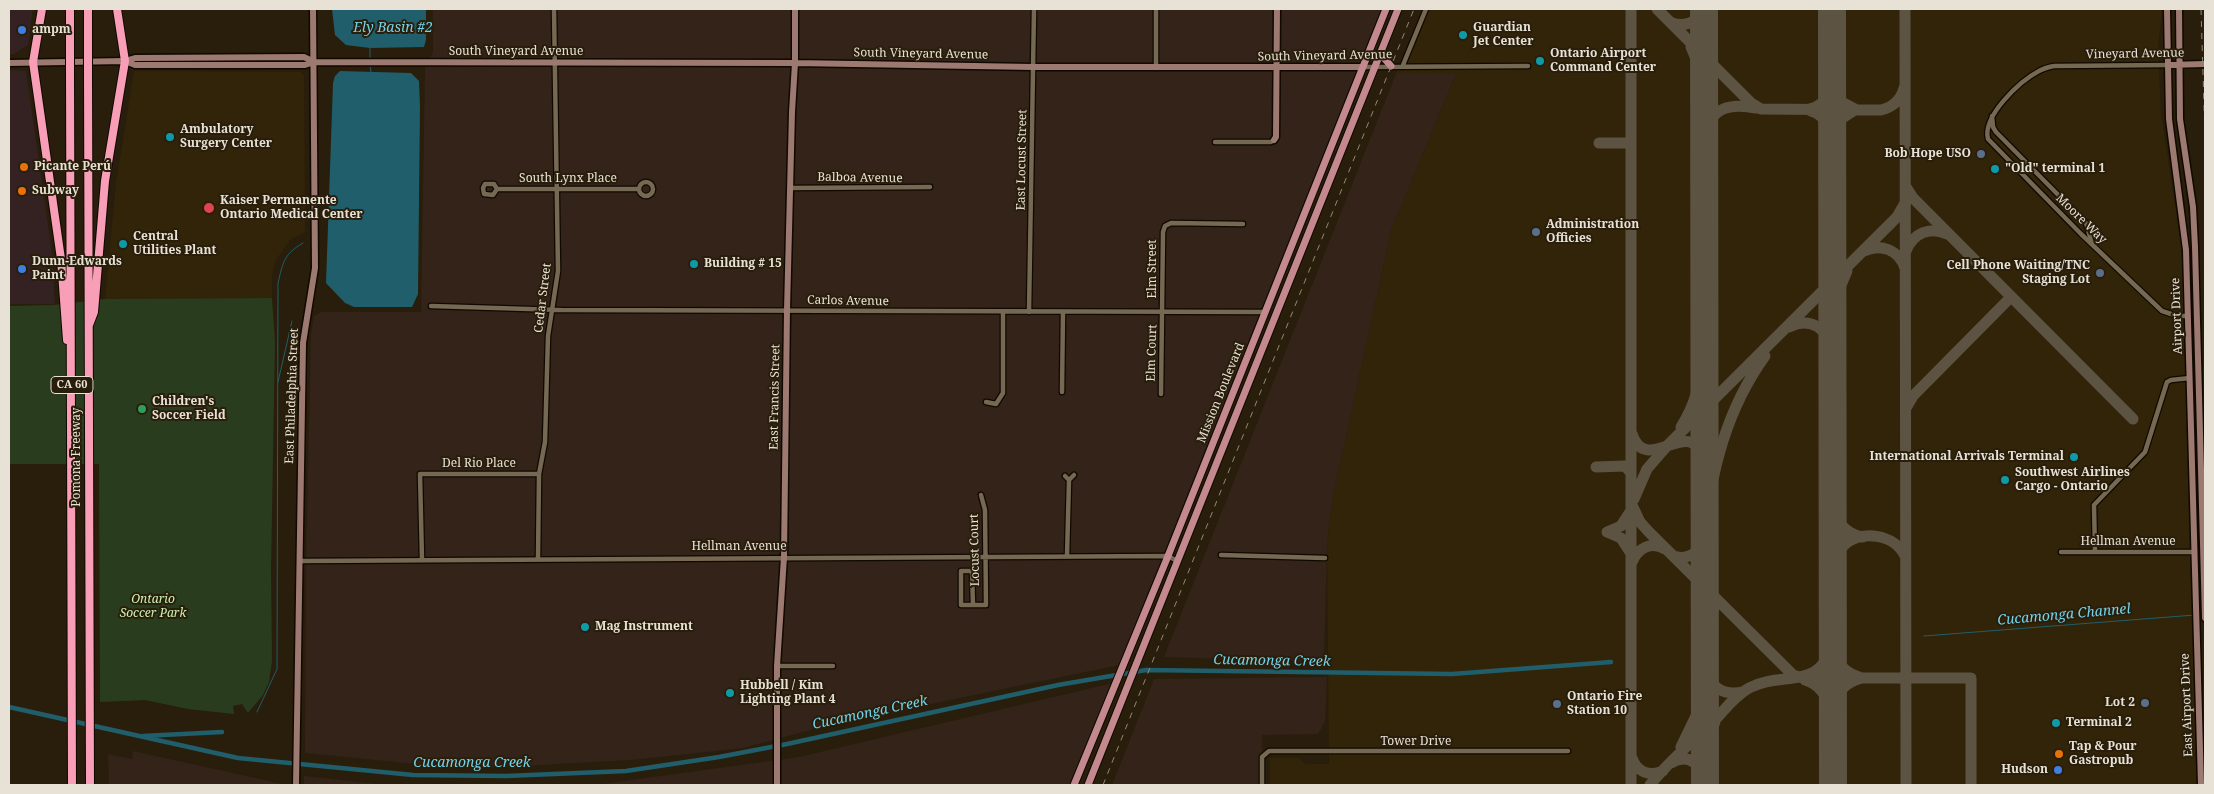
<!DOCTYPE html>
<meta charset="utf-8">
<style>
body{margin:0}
#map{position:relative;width:2214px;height:794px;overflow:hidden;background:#291e0b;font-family:"Noto Serif",serif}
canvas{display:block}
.frame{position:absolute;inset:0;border:10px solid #e8e1d5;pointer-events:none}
</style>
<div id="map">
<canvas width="2214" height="794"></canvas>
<div class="frame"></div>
</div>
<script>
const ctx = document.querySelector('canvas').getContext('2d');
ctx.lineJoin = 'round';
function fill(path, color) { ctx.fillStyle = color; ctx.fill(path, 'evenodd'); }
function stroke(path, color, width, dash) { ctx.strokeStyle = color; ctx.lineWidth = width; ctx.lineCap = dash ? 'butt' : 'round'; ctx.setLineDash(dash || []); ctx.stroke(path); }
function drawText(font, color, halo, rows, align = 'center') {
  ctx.font = font + ' "Noto Serif",serif'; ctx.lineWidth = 4; ctx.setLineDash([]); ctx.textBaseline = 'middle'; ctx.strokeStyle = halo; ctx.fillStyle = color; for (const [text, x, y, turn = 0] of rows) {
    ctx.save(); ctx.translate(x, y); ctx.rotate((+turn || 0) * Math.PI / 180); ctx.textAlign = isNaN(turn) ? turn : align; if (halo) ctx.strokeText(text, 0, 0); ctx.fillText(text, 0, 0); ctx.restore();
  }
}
fill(new Path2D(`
 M9,9h24l-5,36 -14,9h-5z
 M9,70l17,1 26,182 3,51h-46z`), '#342122');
fill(new Path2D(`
 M433,9h948l-262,656 -294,61 -82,22 -112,12 -164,9 -162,-16 1,-186 5,-233 3,-18 7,-4h100l4,-244 8,-16z
 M1396,74h60l-65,157 -58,266 -6,46 -3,119 -160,-5z
 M1327,677l-2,45 -7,12 -56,1 -1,50h-149l42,-106z
 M1113,683l-42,102h-476l204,-28z
 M133,751l154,34h-178l-1,-31 24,5z
 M304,776l82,9h-82z`), '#332319');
fill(new Path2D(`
 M1422,9h740l-4,39 3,66 21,137 16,534h-928v-27h29l7,6h23l-2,-221 6,-47 58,-265 65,-157h-60z
 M134,71l167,1 3,4 1,156 -14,7 -15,21 -4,15v23l-167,1 11,-115z`), '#322409');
fill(new Path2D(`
 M272,298l3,44 -4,227 1,92 -3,21 -6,13 -15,18 -6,-9 -9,2 1,8 -46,-5 -43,-9 -45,2 -1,-238h-90v-158l44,-1 52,-6z`), '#2a3c1e');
fill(new Path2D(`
 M332,9h94v31l-2,7 -54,1 -24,-3 -11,-10z
 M340,71l71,2 8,8 1,25 -2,188 -6,13h-58l-9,-4 -19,-20 7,-200 2,-7z`), '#205e6b');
stroke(new Path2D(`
 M370,48v11
 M370,66l1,6
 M278,382l14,-61
 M1924,636l271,-21
 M257,712l20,-43 1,-386c5,-21 6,-29 25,-40`), '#205e6b', 1);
stroke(new Path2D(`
 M9,707l229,51 175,17 93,1 120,-5 93,-14 68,-13 271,-59 88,-15 306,4 159,-12
 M143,736l79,-4`), '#205e6b', 4.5);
stroke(new Path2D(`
 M1631,9v776
 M1657,9l94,94 10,6 120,1c12,-3 20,-10 23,-22
 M1905,9l1,776
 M1670,22c15,6 27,1 33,-13
 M1691,47l10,24 3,19
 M1832,81l8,20 15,8
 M1810,109c14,-4 19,-13 22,-28
 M1811,111c14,4 17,15 21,28
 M1704,137c7,-30 25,-34 52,-29
 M1832,139l7,-19 14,-9
 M1599,143h32
 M1906,187l7,11 220,221
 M1864,251c17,-8 35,-1 41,17
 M1906,251c7,-18 24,-25 41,-17
 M1825,287l7,-25
 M1789,327c23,-11 39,2 43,25
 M1832,333l6,-41 9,-21
 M1906,408l7,-12 98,-99
 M1681,427c15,-23 21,-48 23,-76
 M1632,434c15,45 61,-25 72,29
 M1596,467l29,-1 6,7
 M1634,499l13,-30 20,-23 230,-229 8,-14
 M1832,503c4,18 12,31 31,34
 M1633,507l7,15 8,9 145,144 10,3h168v107
 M1630,512l-9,14 -14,6 14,6 9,14
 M1704,534c8,-64 22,-124 61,-178
 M1673,556c16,5 27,-4 31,-19
 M1632,562c6,-14 19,-21 33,-13
 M1832,571c2,-9 4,-18 11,-25 17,-17 52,-12 62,10
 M1698,585l6,25
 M1704,627l3,-14 7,-5
 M1705,670c5,17 19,26 37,22
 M1805,680c37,10 30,74 34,105
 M1833,712c3,-19 10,-29 29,-34 -18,-5 -26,-14 -29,-33
 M1681,747l17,-35 6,-39
 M1632,758c5,14 17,19 31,13
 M1705,759l3,-20 7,-17
 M1671,763c18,-11 31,2 34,20
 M1650,785c18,-23 42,-43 63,-63 12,-12 20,-25 36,-34 34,-18 72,4 83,-45`), '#5d5342', 11);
stroke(new Path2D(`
 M1704,9l1,776
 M1832,9l1,776`), '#5d5342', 28);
const street = new Path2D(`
 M1156,9v59
 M1403,65l23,-56
 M2168,65l-114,1c-5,1 -10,2 -15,5 -19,10 -57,45 -51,68l93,95 81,77 15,5h11
 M1363,67l165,-1
 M1992,116l1,11 3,5 90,91 6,21
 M1215,142h56l3,-2
 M639 189a7 7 0 1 1 14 0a7 7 0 1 1-14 0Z
 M790,188l140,-1
 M497,189l-4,6 -9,-1 -1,-6 2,-4h9l3,5h142
 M431,306l130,4 704,2
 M1029,312l5,-303
 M1062,392l1,-80
 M1161,394l2,-162 2,-6 6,-3 72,1
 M986,402l10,2 7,-11v-81
 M1065,476l4,4 5,-5
 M2061,552h134
 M2095,552l-1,-47 51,-53 22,-70 4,-2 19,-2
 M1221,555l104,3
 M1067,556l2,-76
 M538,559l1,-85 6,-32 3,-106 10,-65 -4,-262
 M422,560l-2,-86h119
 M300,561l868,-5 9,5
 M973,605l-1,-34h-11v34h25l-1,-95 -4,-15
 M777,666h56
 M1262,785v-28l7,-6h299`);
const secondary = new Path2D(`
 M2167,9l2,110 17,131 15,535
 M2179,9l1,110 13,88 2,40 10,371
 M125,61l10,4h170l9,-3 481,1 238,4h330
 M9,63l116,-2 10,-3 169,-1 10,5
 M2168,65l37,-1
 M1274,140l2,-3 1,-128
 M296,785l7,-442 12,-75 -2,-259
 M777,785v-119l7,-109 3,-247 5,-198 3,-49v-54`);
const primary = new Path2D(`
 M1382,50l1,7 8,9
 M1074,785l94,-229 218,-547
 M1088,785l310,-776`);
const highway = new Path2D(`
 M42,9l-9,53 28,197 6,81
 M88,9v42
 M70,51v-42
 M70,72l2,713
 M88,72l2,713
 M89,325l5,-13 11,-131 20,-120 -8,-52`);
stroke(street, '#110800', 7);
stroke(secondary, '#110800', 9);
stroke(primary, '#110800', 9);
stroke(highway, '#110800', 10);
stroke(street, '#756953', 4.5);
stroke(secondary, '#9c7971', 6);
stroke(primary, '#c4898e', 7);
stroke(highway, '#f89eb6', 8);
stroke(new Path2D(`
 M2201,9l4,129
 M1103,785l311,-776`), '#918879', 1, [6, 6]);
const highwayBridge = new Path2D(`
 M70,51v21
 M88,72v-21`);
stroke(highwayBridge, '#110800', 10, []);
stroke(highwayBridge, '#f89eb6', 8);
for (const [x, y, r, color] of [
 [22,30,5,"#3f7fe0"],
 [1463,35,5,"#0f9aa8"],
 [1540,61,5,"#0f9aa8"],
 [170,137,5,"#0f9aa8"],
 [1981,154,5,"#5c6f8a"],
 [24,167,5,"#e8710a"],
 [1995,169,5,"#0f9aa8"],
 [22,191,5,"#e8710a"],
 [209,208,6,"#e0444e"],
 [1536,232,5,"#5c6f8a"],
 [123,244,5,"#0f9aa8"],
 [694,264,5,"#0f9aa8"],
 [22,269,5,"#3f7fe0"],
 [2100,273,5,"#5c6f8a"],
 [142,409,5,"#2e9e5b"],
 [2074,457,5,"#0f9aa8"],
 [2005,480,5,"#0f9aa8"],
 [585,627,5,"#0f9aa8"],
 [730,693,5,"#0f9aa8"],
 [2145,703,5,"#5c6f8a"],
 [1557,704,5,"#5c6f8a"],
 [2056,723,5,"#0f9aa8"],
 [2059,754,5,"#e8710a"],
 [2058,770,5,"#3f7fe0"]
]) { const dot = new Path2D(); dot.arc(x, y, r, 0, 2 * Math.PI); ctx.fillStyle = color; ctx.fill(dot); stroke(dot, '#291e0b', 2); }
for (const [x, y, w] of [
 [72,385,42]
]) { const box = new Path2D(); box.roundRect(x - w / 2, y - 8.5, w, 17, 4); ctx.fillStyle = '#291e0b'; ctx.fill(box); stroke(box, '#e8e1d5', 1); }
drawText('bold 11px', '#e8e1d5', null, [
 ["CA 60",72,385]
]);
drawText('bold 12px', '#e8e1d5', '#291e0b', [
 ["Guardian",1473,28],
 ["Jet Center",1473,42],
 ["ampm",32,30],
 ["Ontario Airport",1550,54],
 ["Command Center",1550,68],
 ["Ambulatory",180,130],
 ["Surgery Center",180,144],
 ["Bob Hope USO",1971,154,"right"],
 ["Picante Perú",34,167],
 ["\"Old\" terminal 1",2005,169],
 ["Subway",32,191],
 ["Kaiser Permanente",220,201],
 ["Ontario Medical Center",220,215],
 ["Administration",1546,225],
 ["Officies",1546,239],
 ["Central",133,237],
 ["Utilities Plant",133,251],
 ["Dunn-Edwards",32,262],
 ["Paint",32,276],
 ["Building # 15",704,264],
 ["Cell Phone Waiting/TNC",2090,266,"right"],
 ["Staging Lot",2090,280,"right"],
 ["Children's",152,402],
 ["Soccer Field",152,416],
 ["International Arrivals Terminal",2064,457,"right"],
 ["Southwest Airlines",2015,473],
 ["Cargo - Ontario",2015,487],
 ["Mag Instrument",595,627],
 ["Hubbell / Kim",740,686],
 ["Lighting Plant 4",740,700],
 ["Ontario Fire",1567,697],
 ["Station 10",1567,711],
 ["Lot 2",2135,703,"right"],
 ["Terminal 2",2066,723],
 ["Tap & Pour",2069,747],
 ["Gastropub",2069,761],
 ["Hudson",2048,770,"right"]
], 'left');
drawText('12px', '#e8e1d5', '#291e0b', [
 ["South Vineyard Avenue",516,52],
 ["South Vineyard Avenue",921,54,1],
 ["Vineyard Avenue",2135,54,-1],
 ["South Vineyard Avenue",1325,56,-1],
 ["East Locust Street",1022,160,-89],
 ["Balboa Avenue",860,178,1],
 ["South Lynx Place",568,179],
 ["Moore Way",2081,219,44],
 ["Elm Street",1153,269,-90],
 ["Cedar Street",543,298,-83],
 ["Carlos Avenue",848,301,1],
 ["Airport Drive",2177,316,-92],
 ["Elm Court",1152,353,-88],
 ["Mission Boulevard",1221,393,-68],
 ["East Philadelphia Street",292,396,-88],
 ["East Francis Street",775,397,-89],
 ["Pomona Freeway",77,457,-90],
 ["Del Rio Place",479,464],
 ["Hellman Avenue",2128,542],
 ["Hellman Avenue",739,547],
 ["Locust Court",975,550,-91],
 ["East Airport Drive",2187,705,-92],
 ["Tower Drive",1416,742]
]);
drawText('italic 12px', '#cbf3b2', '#291e0b', [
 ["Ontario",153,600],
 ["Soccer Park",153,614]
]);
drawText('italic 14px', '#74d3ea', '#291e0b', [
 ["Ely Basin #2",393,28],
 ["Cucamonga Channel",2064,615,-5],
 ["Cucamonga Creek",1272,661,1],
 ["Cucamonga Creek",870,713,-12],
 ["Cucamonga Creek",472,763]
]);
</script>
